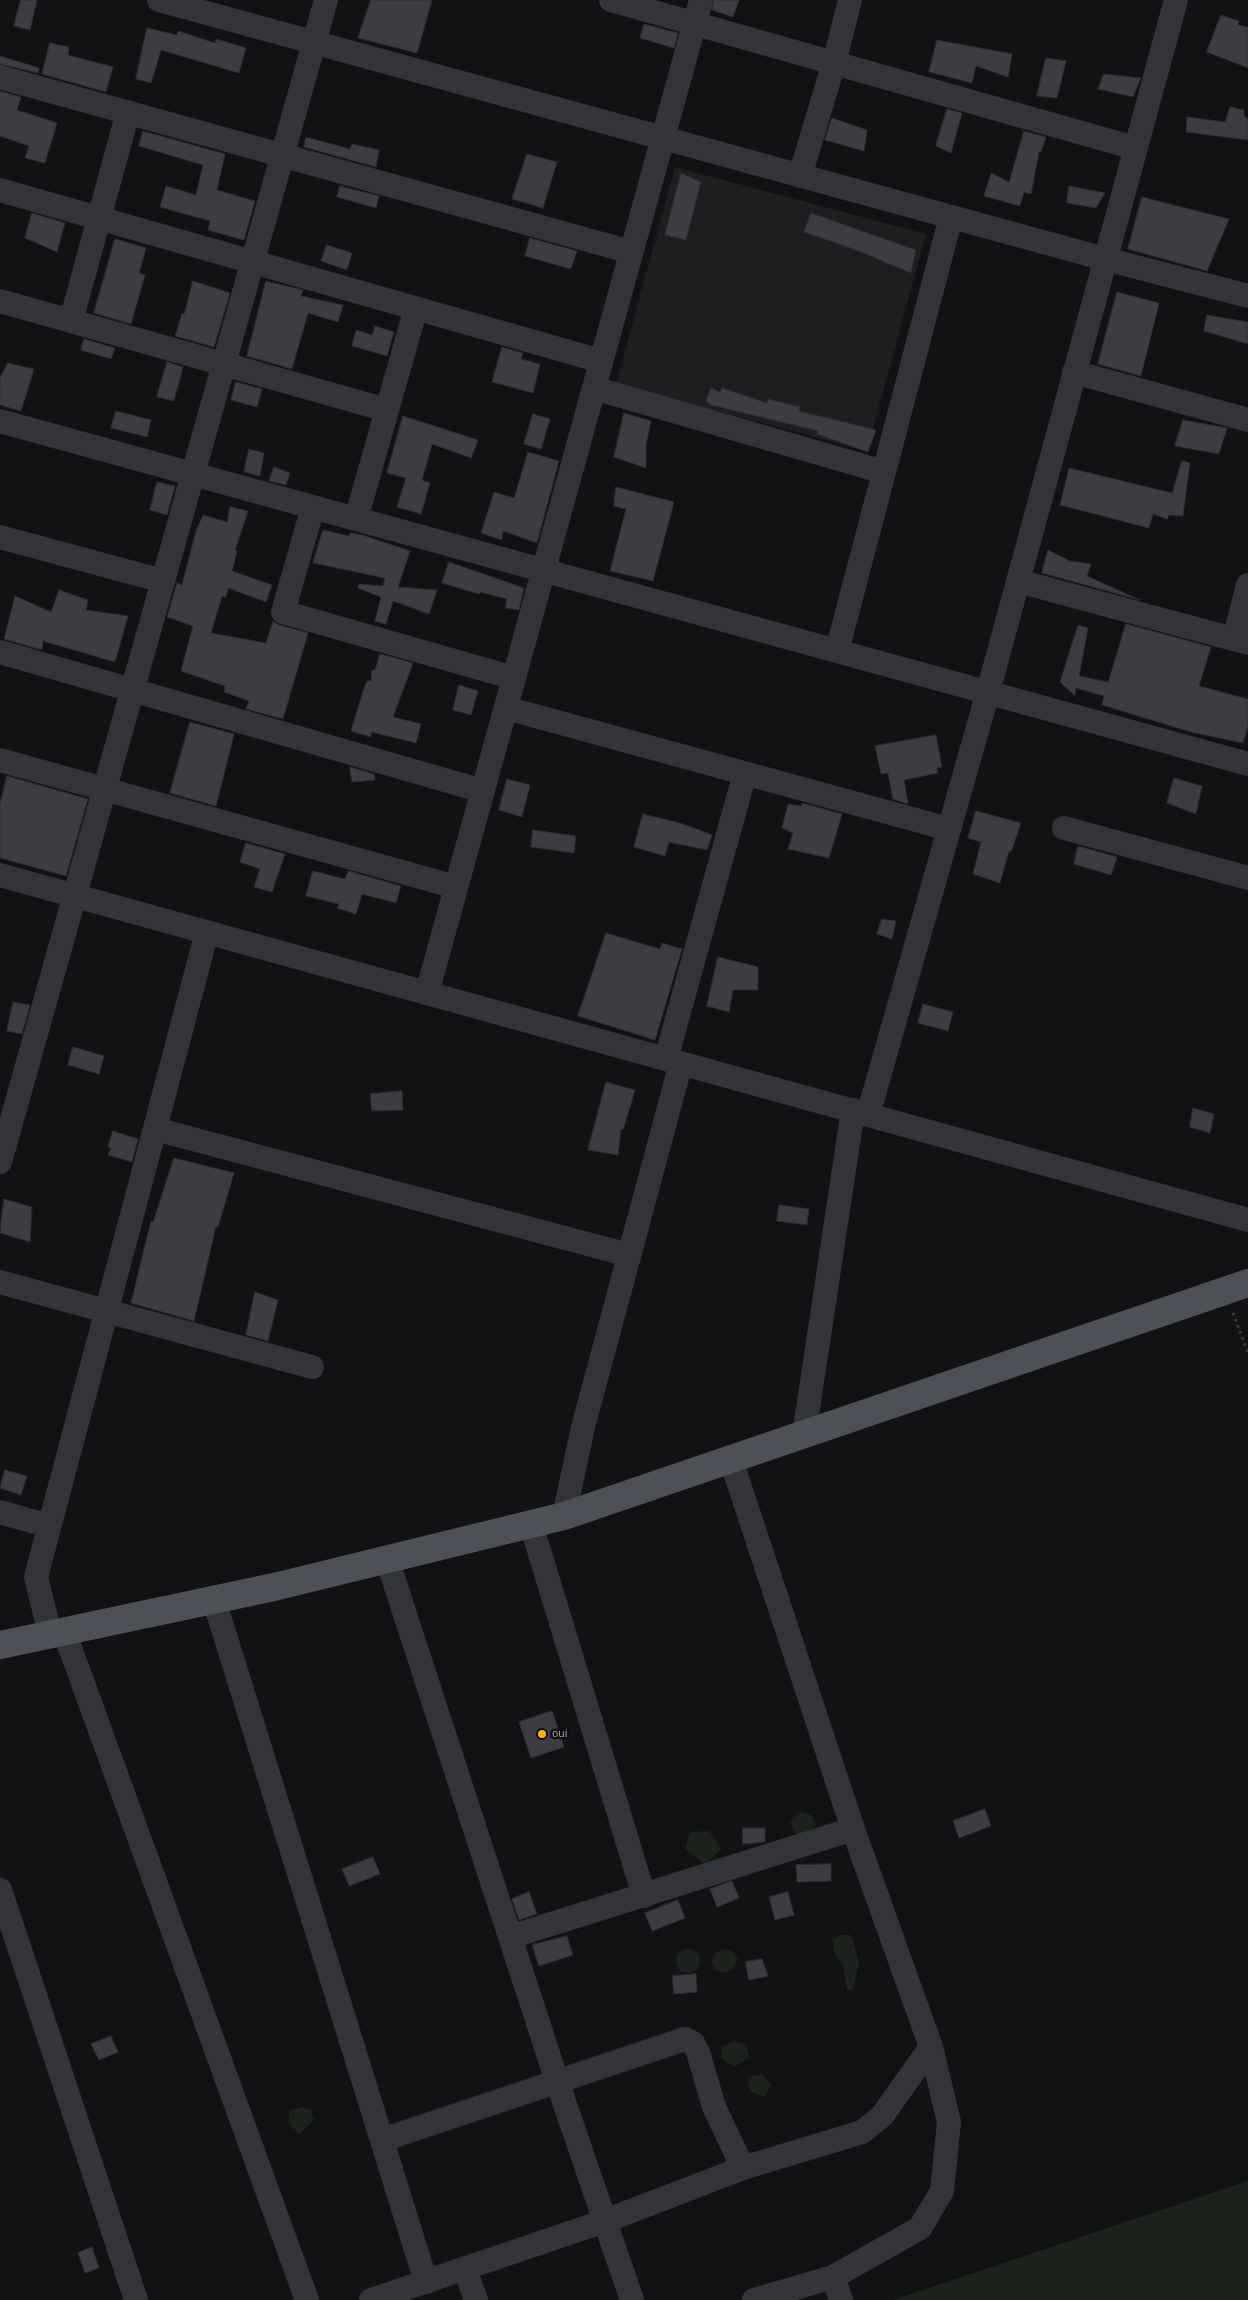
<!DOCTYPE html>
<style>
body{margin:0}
canvas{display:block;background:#121214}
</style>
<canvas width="1248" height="2300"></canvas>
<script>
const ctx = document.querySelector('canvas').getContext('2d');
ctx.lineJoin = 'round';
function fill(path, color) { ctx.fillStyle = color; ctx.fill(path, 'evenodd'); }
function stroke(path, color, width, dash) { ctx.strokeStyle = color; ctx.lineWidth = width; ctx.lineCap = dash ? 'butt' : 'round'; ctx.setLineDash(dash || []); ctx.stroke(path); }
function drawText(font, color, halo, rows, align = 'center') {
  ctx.font = font + ' "Titillium Web",sans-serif'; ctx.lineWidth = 5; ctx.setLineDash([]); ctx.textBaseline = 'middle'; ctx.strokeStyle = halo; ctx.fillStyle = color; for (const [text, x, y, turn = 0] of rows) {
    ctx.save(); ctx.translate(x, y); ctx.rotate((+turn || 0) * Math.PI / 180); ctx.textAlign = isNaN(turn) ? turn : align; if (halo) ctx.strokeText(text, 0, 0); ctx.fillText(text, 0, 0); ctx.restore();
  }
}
fill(new Path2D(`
 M675,167l251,67 -59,217 -251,-67z`), '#1e1e21');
fill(new Path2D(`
 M799,1812l12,3 5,10 -12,12 -10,-5 -4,-11z
 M709,1831l13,18 -17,15 -20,-15 5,-17z
 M841,1935h10l8,27 -6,28h-6l-4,-25 -9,-13 -1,-13z
 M721,1949l11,2 6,8 -6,11 -7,3 -9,-3 -5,-7 2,-7z
 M676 1961a12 12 0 1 1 24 0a12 12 0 1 1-24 0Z
 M734,2041l12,3 3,13 -14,10 -14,-9 1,-11z
 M762,2074l9,11 -7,12 -14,-6 -2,-14z
 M302,2107l9,3 3,10 -15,14 -10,-10v-11l3,-3z
 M1248,2181v119h-355l319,-107z`), '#1a221b');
const building = new Path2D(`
 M21,0h16l-7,30 -16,-4z
 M371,0h61l-15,53 -59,-15z
 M714,0h25l-6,17 -21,-7z
 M1221,15l18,6 -1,4 10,2v41l-41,-16z
 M644,24l34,9 -4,15 -34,-10z
 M147,28l30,7 1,-4 37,12 1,-4 30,9 -7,25 -78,-23 -10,33 -15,-4z
 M937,40l75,14 -4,23 -32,-11 -4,17 -43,-11z
 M50,43l19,4 -1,8 45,12 -7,25 -64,-18z
 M0,56l39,12 -1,5 -38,-9z
 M1046,58l20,3 -9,37 -20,-2z
 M1104,74l37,4 -8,19 -35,-8z
 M0,91l21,6 -4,13 40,13 -12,40 -20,-5 4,-12 -29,-10z
 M1230,107l14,3v6l4,3v21l-62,-8 1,-15 38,5z
 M947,109l15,4 -11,40 -15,-7z
 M832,118l35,12 -3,21 -39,-11z
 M143,131l82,23 -8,36 38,11 -11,39 -36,-10 2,-9 -50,-14 6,-21 30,9 7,-30 -64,-19z
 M1024,131l22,6 -5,15h-2l-8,42 -7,-2 -4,14 -36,-10 7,-23 18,9z
 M306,137l44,12 2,-5 27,6 -3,17 -72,-20z
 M527,154l30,8 -14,46 -31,-9z
 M681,173l20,9 -15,58 -21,-5z
 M340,186l39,10 -3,12 -39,-11z
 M1069,186l36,7 -9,15 -29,-5z
 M1142,197l87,22 -22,52 -79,-22z
 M32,213l33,10 -8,29 -32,-14z
 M811,213l105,37 -5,23 -55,-23 -52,-18z
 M530,238l47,13 -6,18 -46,-13z
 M115,239l31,9 -7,25 6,2 -14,49 -37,-11z
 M327,245l25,8 -5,17 -26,-9z
 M193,281l37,12 -16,54 -39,-11 7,-23 2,1z
 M266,281l37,9 -2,6 42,9 -5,17 -30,-9 -16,56 -45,-13z
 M1117,292l42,11 -18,73 -43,-12z
 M1207,315l41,7v22l-44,-13z
 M375,326l19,6 -7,24 -35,-10 4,-16 16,5z
 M84,339l31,9 -4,11 -30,-9z
 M502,347l21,6 -2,6 19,5 -7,29 -41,-11z
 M167,362l16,5 -9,34 -17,-4z
 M8,363l26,6 -13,42 -21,-6v-27z
 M236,382l26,7 -5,18 -26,-7z
 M711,388l9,4 2,-4 45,15 1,-4 32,8 -1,4 77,19 -8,22 -51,-18 1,-3 -107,-26 -5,-4z
 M116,411l35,9 -4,17 -36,-9z
 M624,413l27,8 -5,24v23l-32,-11z
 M533,414l17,5 -9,30 -17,-5z
 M403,416l75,24 -7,18 -39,-14 -10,36 8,3 -9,31 -24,-7 9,-29 -19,-5z
 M1183,420l44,8 -8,26 -44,-8z
 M249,449l15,4 -4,23 -16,-4z
 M528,452l31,9 -22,82 -34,-12 -1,9 -21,-7 13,-41 20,6z
 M1182,461l8,2 -7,53 -14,-1 -2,4 -14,-5 -4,14 -89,-23 9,-37 103,25z
 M274,467l16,6 -4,12 -17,-4z
 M157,482l18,4 -8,29 -17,-5z
 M616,487l58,15 -21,79 -43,-10 16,-62 -12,-3z
 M230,507l18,4 -13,39 2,1 -5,20 40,14 -6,17 -38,-14 -2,9 -4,-1 -11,37 55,10 7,-22 6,4 29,8 -25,86 -37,-10 3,-8 -25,-9 1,-6 -44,-15 12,-45 -26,-9 10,-34 5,2 14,-54 7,-16 24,7z
 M323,530l26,6 1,-3 12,2 48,16 -12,36 39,3 -8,24 -36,-13 -7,23 -11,-3 6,-24 -23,-9 1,-4 24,2 2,-8 -72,-15z
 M1048,550l22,11 21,3 -4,12 53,24 -98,-27z
 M449,562l75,26 -5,22 -14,-2 2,-9 -27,-7 -1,2 -37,-11z
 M59,590l29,10 -2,10 42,6 -13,46 -72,-21 -1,9 -38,-11 11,-43 36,16z
 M1126,624l85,23 -12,39 49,13v28l-5,16 -52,-11 -89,-27 2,-9 -28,-8 -1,8 -15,-14 18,-57 10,3 -9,48 29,6z
 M380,654l33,9 -20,54 28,7 -5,19 -45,-11v5l-20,-6 12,-40 4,-10h4l1,-11h3z
 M459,685l19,6 -7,24 -18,-5z
 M190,722l44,12 -18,72 -46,-13z
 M936,735l6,32 -5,1 1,5 -34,7 4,24 -15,-5 -5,-26 -7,1 -6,-28z
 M350,767l24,7 1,6 -23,2z
 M7,776l81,23 -22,77 -66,-18v-54z
 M1174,778l28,8 -6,28 -29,-11z
 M507,779l23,6 -8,32 -23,-7z
 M802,803l40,11 -13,44 -41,-9 5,-16 -11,-5 6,-24 13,2z
 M976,811l45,12 -10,29 -2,-1 -9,32 -27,-9 8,-32 -13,-4z
 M643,814l40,10 29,11 -5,15 -38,-8 -4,14 -31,-9z
 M533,830l43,6 -2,17 -43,-6z
 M246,843l39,11 -13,38 -18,-5 6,-18 -20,-7z
 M1078,846l39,11 -6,18 -37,-11z
 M313,871l32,8 3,-8 53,15 -5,17 -34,-9 -6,20 -19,-6 2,-4 -33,-8z
 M882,919l14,2 -4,18 -15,-5z
 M606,933l54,16 2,-6 20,6 -27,91 -77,-24z
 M718,957l40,10v23h-25l-4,22 -22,-6z
 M13,1002l17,3 -8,29 -15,-3z
 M923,1004l30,8 -5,19 -30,-8z
 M73,1047l31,9 -5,18 -31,-9z
 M606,1082l29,8 -12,40 -2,-1 -3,26 -30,-5z
 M402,1091l1,19 -31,1 -2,-17z
 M1193,1108l21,6 -4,19 -20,-6z
 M113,1131l25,8 -6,23 -24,-7 3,-7 -3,-1z
 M174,1158l60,15 -16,54 -2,-1 -22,95 -63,-18 20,-82 2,1z
 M4,1199l28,8 -2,35 -30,-9z
 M779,1205l30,4 -2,16 -30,-4z
 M255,1292l23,8 -10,41 -22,-6z
 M5,1470l22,6 -6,19 -21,-7z
 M552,1711l12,36 -33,11 -12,-36z
 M985,1809l6,17 -32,12 -6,-17z
 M743,1828h22v14l-22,2z
 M373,1857l7,17 -31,12 -7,-17z
 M831,1864v17l-34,1 -1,-17z
 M732,1881l7,17 -22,9 -7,-18z
 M529,1892l8,22 -18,6 -7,-21z
 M788,1892l6,23 -19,5 -6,-23z
 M678,1900l7,18 -33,13 -7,-18z
 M567,1936l6,19 -34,11 -7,-21z
 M762,1959l6,17 -19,4 -4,-18z
 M696,1974l1,18 -23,2 -2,-18z
 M111,2036l7,16 -19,8 -8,-16z
 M92,2247l7,21 -14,5 -7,-20z`);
fill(building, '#3c3d42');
stroke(building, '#2c2c30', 1);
stroke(new Path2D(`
 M1233,1313l15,40`), '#383b40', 3, [2.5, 4]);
stroke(new Path2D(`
 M159,0l946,259 143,37
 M611,0l524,148
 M0,77l631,175
 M800,176l34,-113 16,-63
 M0,190l601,171
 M0,301l387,109
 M71,321l57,-209
 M1074,372l174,48
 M594,388l290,84
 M0,421l1248,343
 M313,507l-30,105 231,66
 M356,519l60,-211
 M0,537l163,44
 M1018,581l230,62
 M1234,639l14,-54
 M837,651l114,-434
 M0,652l483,139
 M506,708l443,121
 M0,760l456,127
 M1064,828l184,50
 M0,875l1248,345
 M427,993l274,-993
 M666,1059l79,-286
 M868,1115l120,-423 188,-692
 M155,1129l474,126
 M0,1162l326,-1162
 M0,1282l312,85
 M804,1435l49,-325
 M731,1460l122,369 78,218 18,75 -7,69 -22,37 -87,49 -79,23
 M0,1512l49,14
 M564,1516l19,-89 98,-364
 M531,1524l113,372
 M387,1559l170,522 75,219
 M214,1600l212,682
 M64,1631l243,669
 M50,1634l-14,-57 171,-645
 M0,1890l136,410
 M510,1937l343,-108
 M382,2140l303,-101 8,4 5,9 16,55 29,61
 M465,2269l11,31
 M833,2277l8,23
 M371,2300l234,-79 138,-53 119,-36 20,-16 49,-69`), '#323439', 24);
stroke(new Path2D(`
 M0,1645l274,-58 290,-71 684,-233`), '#4e5058', 28);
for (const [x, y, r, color] of [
 [542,1734,5,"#ffb11f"]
]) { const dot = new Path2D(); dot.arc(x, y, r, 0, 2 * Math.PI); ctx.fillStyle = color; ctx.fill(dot); stroke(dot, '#0d0d0f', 2); }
drawText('12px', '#a2a8b6', '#0d0d0f', [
 ["oui",552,1734]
], 'left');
</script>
